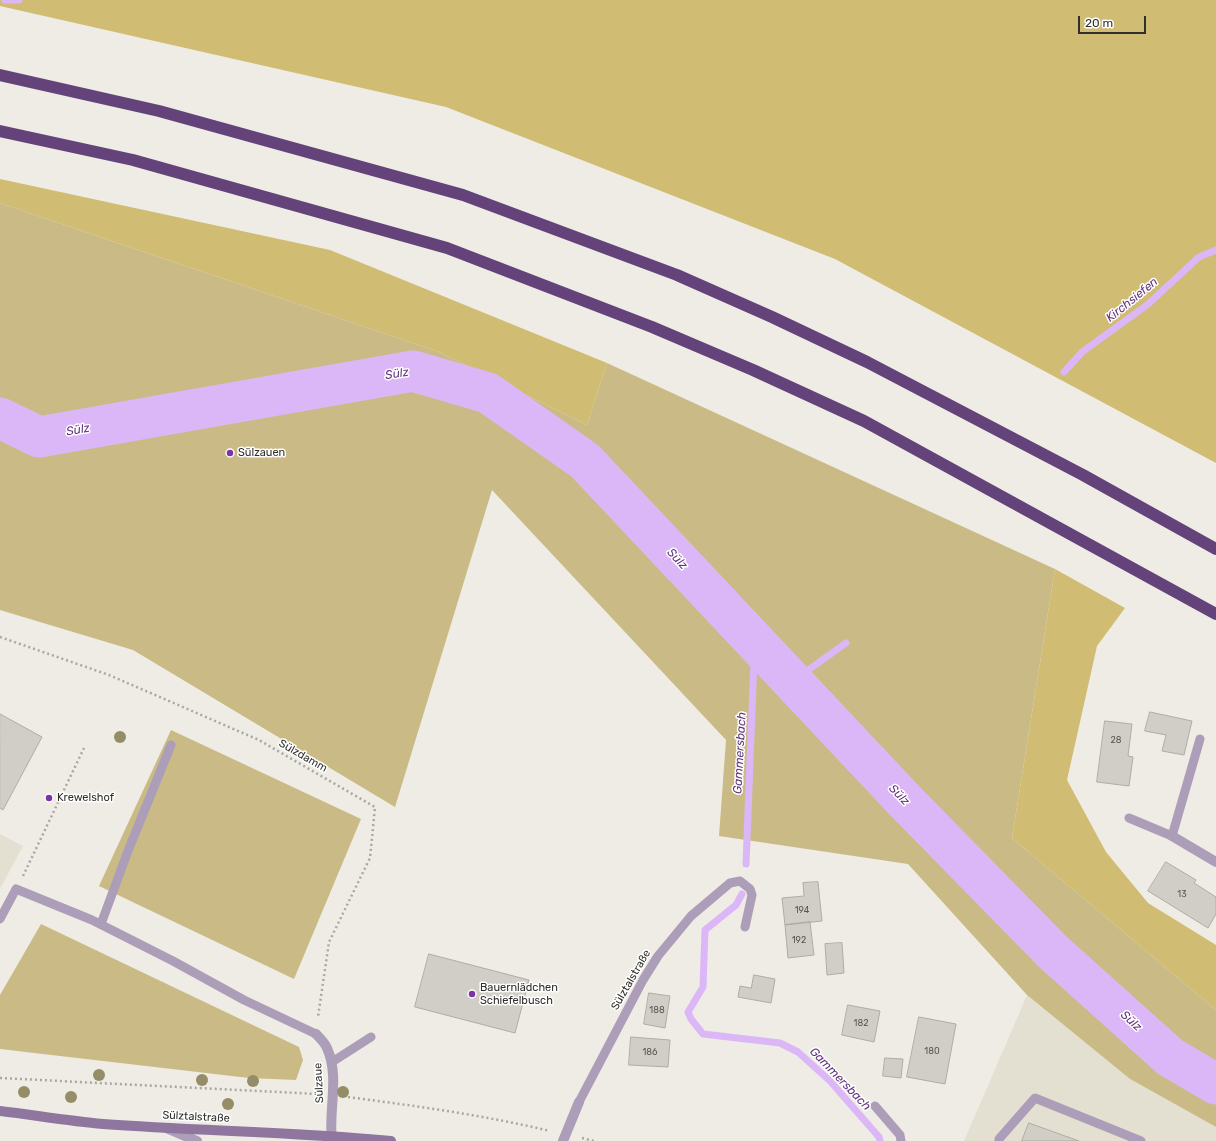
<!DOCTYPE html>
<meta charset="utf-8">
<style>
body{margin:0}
#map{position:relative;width:1216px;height:1141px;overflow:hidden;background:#eeece4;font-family:Rubik,sans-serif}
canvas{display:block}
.scale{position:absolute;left:1078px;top:16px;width:68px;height:18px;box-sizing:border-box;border:2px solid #302f2c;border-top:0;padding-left:5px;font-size:12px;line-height:14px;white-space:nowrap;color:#302f2c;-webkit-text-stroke:3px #fff;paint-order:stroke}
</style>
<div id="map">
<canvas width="1216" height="1141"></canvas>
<div class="scale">20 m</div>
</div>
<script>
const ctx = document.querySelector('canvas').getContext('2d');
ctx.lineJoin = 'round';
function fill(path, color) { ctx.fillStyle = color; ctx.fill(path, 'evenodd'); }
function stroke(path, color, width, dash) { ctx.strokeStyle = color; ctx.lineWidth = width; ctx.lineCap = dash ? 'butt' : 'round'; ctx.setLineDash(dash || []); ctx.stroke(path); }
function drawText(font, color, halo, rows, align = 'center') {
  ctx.font = font + ' Rubik,sans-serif'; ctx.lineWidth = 3; ctx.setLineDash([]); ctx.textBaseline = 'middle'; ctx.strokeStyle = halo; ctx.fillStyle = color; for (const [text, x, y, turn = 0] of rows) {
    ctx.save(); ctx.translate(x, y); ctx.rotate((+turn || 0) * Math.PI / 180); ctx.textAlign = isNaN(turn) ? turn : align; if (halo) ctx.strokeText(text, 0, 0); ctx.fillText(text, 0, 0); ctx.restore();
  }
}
fill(new Path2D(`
 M0,834l23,12 -23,43z
 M1027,995l103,84 86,48v14h-252z`), '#e4e0d1');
fill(new Path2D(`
 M0,203l439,149 148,73 20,-62 448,206 -43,269 204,172v117l-86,-48 -103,-84 -119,-131 -189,-28 7,-96 -234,-250 -97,317 -262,-157 -133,-40z
 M171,730l190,89 -67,160 -195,-93z
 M41,924l258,123 4,13 -7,20 -47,-2 -249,-29v-54z`), '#cabb86');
fill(new Path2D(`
 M0,0h1216v463l-381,-204 -389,-152 -446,-101z
 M0,179l330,71 277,113 -20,62 -148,-73 -439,-149z
 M1055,569l70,39 -28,38 -30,134 39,72 42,51 68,42v65l-204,-172z`), '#d0bc72');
stroke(new Path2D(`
 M5,0h14
 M1064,372l18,-20 65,-47 52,-48 17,-7
 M793,681l53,-38
 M746,864l8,-204 2,-18
 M742,894l-6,11 -31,25 -2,57 -15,25 3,7 12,15 77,9 18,9 32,29 49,56 1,4`), '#dcb7f7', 7);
stroke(new Path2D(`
 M0,418l39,19 374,-66 75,22 97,68 320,340 148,151 117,105 46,27`), '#dcb7f7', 41);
const building = new Path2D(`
 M1150,712l42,9 -8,34 -22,-4 4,-16 -21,-4z
 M0,714l42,23 -39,73 -3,-2z
 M1105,721l27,3 -4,32 5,1 -4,29 -32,-4z
 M1166,862l30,18 -2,3 22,14v17l-8,14 -60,-37z
 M818,882l4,39 -37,4 -3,-27 22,-2 -1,-13z
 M810,922l4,33 -26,3 -3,-33z
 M842,943l2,30 -17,2 -2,-31z
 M429,954l100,26 -14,53 -100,-26z
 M754,975l21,4 -4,24 -33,-6 2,-11 11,2z
 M649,993l21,3 -5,32 -21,-4z
 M848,1005l32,6 -6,31 -32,-7z
 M919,1017l37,7 -11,60 -38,-7z
 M631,1037l39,3 -2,27 -39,-2z
 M885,1058l18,1 -2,19 -18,-2z
 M1029,1123l50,18h-57z`);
fill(building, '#d1cec7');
stroke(building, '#aeaca5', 1);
stroke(new Path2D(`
 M0,637l109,38 150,65 116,67 -5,51 -41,84 -11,75
 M23,876l61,-128
 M0,1078l317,16
 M348,1097c68,9 135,18 202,34
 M582,1138l12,3`), '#a8a7a1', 2.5, [2, 3]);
stroke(new Path2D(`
 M1129,818l43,18 28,-97
 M0,919l16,-30 76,31 81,41 71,39 72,34
 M101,924l27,-73 43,-106
 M332,1062l39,-25
 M579,1102l64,-122 15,-24 33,-40 39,-33 10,-2 10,8 2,6 -7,32
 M875,1106l25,29 1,6
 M999,1141v-2l36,-41 106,43`), '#ac9db8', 9);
stroke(new Path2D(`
 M1172,836l44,26
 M316,1034c4,4 9,9 11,14 13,29 1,64 5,93
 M166,1128l31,13
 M563,1141l16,-39`), '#ac9db8', 10);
stroke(new Path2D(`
 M0,1111c34,4 68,10 103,13 96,7 192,8 288,17`), '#8e769e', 10);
stroke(new Path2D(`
 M0,75l159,36 304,84 214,80 95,42 95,45 216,113 133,74
 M0,131l133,29 314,88 205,79 101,43 111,51 352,193`), '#64437a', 12);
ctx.fillStyle = '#958d67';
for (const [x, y] of [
 [120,737],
 [99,1075],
 [202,1080],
 [253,1081],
 [24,1092],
 [343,1092],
 [71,1097],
 [228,1104]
]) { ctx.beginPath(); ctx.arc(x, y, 6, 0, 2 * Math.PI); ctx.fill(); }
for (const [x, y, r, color] of [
 [230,453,4,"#7c33a5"],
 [49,798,4,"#7c33a5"],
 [472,994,4,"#7c33a5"]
]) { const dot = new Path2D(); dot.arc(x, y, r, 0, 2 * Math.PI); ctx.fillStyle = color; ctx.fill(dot); stroke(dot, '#fff', 1.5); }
drawText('9px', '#585753', null, [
 ["28",1116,740],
 ["13",1182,894],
 ["194",802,910],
 ["192",799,940],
 ["188",657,1010],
 ["182",861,1023],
 ["180",932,1051],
 ["186",650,1052]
]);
drawText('11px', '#302f2c', '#fff', [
 ["Sülzauen",238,453],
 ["Krewelshof",57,798],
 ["Bauernlädchen",480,988],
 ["Schiefelbusch",480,1001]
], 'left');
drawText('11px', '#302f2c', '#fff', [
 ["Sülzdamm",303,756,30],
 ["Sülztalstraße",631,980,-60],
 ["Sülzaue",319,1083,-93],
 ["Sülztalstraße",196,1117,3]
]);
drawText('italic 12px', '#62347e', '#fff', [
 ["Kirchsiefen",1132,300,-39],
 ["Sülz",397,374,-9],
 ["Sülz",78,430,-10],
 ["Sülz",677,559,47],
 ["Gammersbach",740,753,-87],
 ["Sülz",899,795,46],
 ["Sülz",1131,1021,42],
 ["Gammersbach",840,1079,46]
]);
</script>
